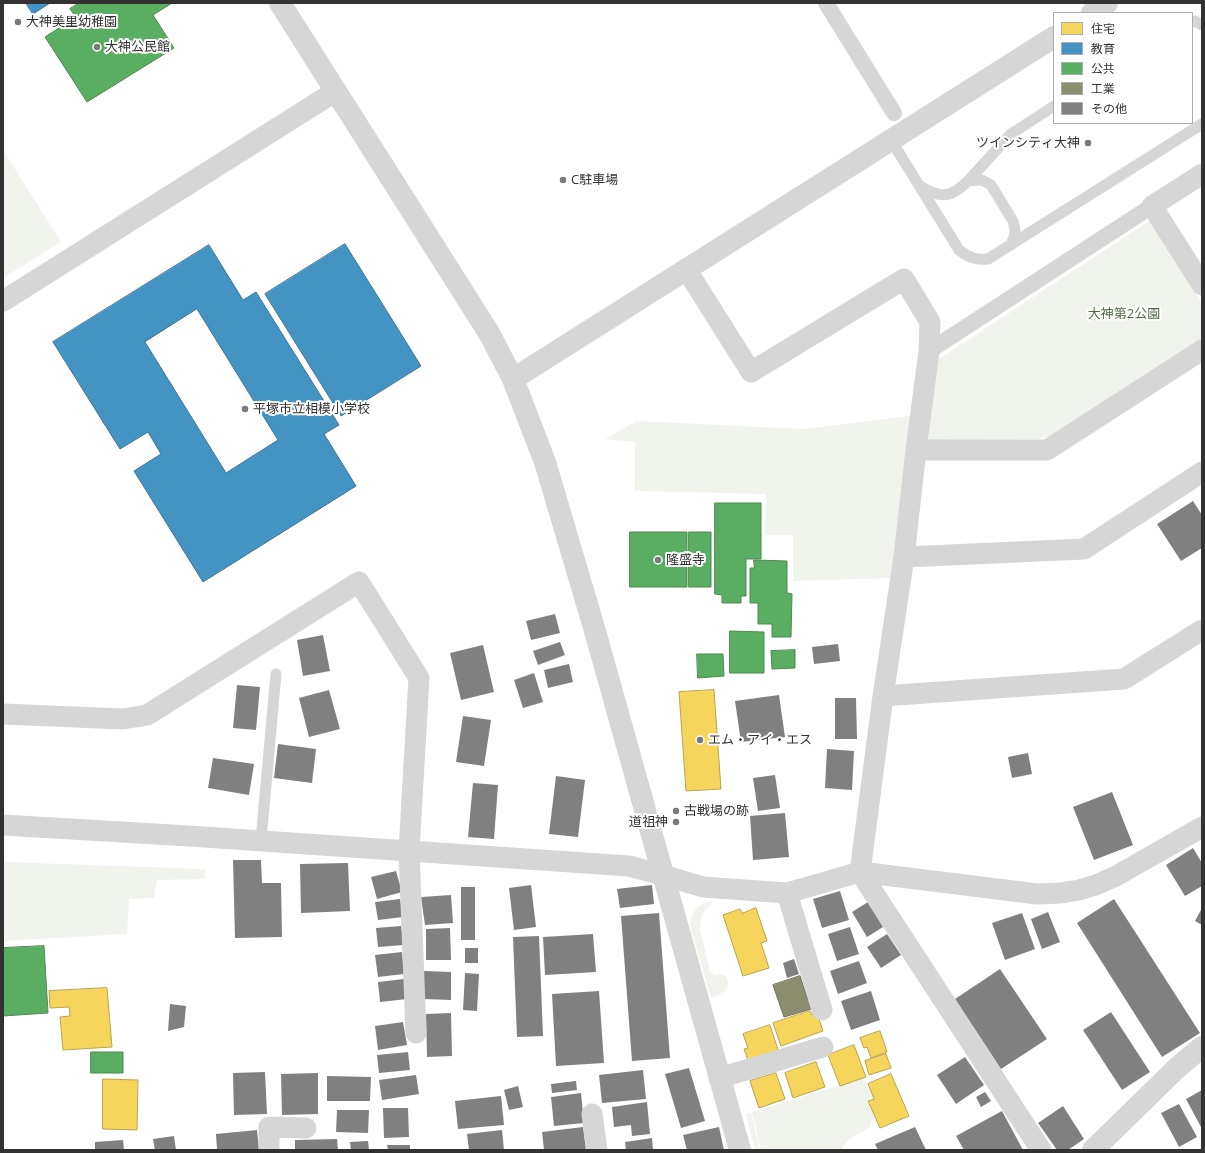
<!DOCTYPE html>
<meta charset="utf-8">
<style>
body{margin:0}
#map{position:relative;width:1205px;height:1153px;overflow:hidden;background:#fff;font-family:"Open Sans","Noto Sans JP",sans-serif}
canvas{display:block}
.frame{position:absolute;inset:0;border:4px solid #323232;pointer-events:none}
.legend{position:absolute;left:1053px;top:12px;width:140px;height:112px;box-sizing:border-box;background:#fff;border:1px solid #adadad;margin:0;padding:5px 7px;list-style:none;font-size:12px;color:#323232}
.legend li{display:flex;align-items:center;gap:8px;height:20px}
.legend b{width:20px;border:1px solid #adadad}
</style>
<div id="map">
<canvas width="1205" height="1153"></canvas>
<div class="frame"></div>
<ul class="legend">
<li><b style="height:11px;background:#f6d55c"></b>住宅</li>
<li><b style="height:11px;background:#4393c3"></b>教育</li>
<li><b style="height:11px;background:#5aae61"></b>公共</li>
<li><b style="height:11px;background:#8c8c6e"></b>工業</li>
<li><b style="height:11px;background:#808080"></b>その他</li>
</ul>
</div>
<script>
const ctx = document.querySelector('canvas').getContext('2d');
ctx.lineJoin = 'round';
function fill(path, color) { ctx.fillStyle = color; ctx.fill(path, 'evenodd'); }
function stroke(path, color, width, dash) { ctx.strokeStyle = color; ctx.lineWidth = width; ctx.lineCap = dash ? 'butt' : 'round'; ctx.setLineDash(dash || []); ctx.stroke(path); }
function drawText(font, color, halo, rows, align = 'center') {
  ctx.font = font + ' "Open Sans","Noto Sans JP",sans-serif'; ctx.lineWidth = 4; ctx.setLineDash([]); ctx.textBaseline = 'middle'; ctx.strokeStyle = halo; ctx.fillStyle = color; for (const [text, x, y, turn = 0] of rows) {
    ctx.save(); ctx.translate(x, y); ctx.rotate((+turn || 0) * Math.PI / 180); ctx.textAlign = isNaN(turn) ? turn : align; if (halo) ctx.strokeText(text, 0, 0); ctx.fillText(text, 0, 0); ctx.restore();
  }
}
fill(new Path2D(`
 M3,150l58,92 -58,36z
 M1149,221l53,82v38l-145,93 -19,5 -110,1 8,-79z
 M910,416l-17,162 -100,3v-46h-28l1,-41 -131,-3v-49l-30,-3 31,-18 169,8z
 M3,862l202,7v10l-48,1 -3,18 -25,1 -2,35 -124,7z
 M713,901l-11,14 -2,14 10,42 4,4 6,-1 6,2c6,15 -3,16 -15,22l-21,-73c3,-16 8,-21 23,-24z
 M864,1078l8,19 -5,3 8,18 -3,2 -3,8c-11,7 -22,8 -27,22h-81l-9,-38z
 M751,1113l9,37h-5l-9,-36z`), '#f0f4ed');
const homes = new Path2D(`
 M714,690l7,99 -35,2 -7,-99z
 M756,908l11,33 -6,2 8,25 -26,8 -20,-61 17,-6 2,4z
 M107,988l5,59 -49,3 -3,-33 10,-1 -1,-9 -19,1 -1,-17z
 M810,1011l2,4 5,-2 6,18 -42,15 -8,-23z
 M770,1025l9,28 -30,10 -5,-14 4,-1 -5,-14z
 M880,1031l7,21 -16,6 -4,-11 -3,1 -4,-10z
 M854,1045l12,32 -26,9 -12,-31z
 M886,1054l5,14 -22,7 -4,-14z
 M816,1062l9,25 -32,11 -8,-25z
 M776,1073l9,26 -26,9 -9,-27z
 M891,1074l18,42 -29,12 -12,-27 6,-2 -6,-15z
 M103,1079l35,1 -1,50 -34,-1z`);
fill(homes, '#f6d55c');
stroke(homes, '#bba44f', 1);
const schools = new Path2D(`
 M26,3h24l-17,11z
 M345,244l76,122 -80,50 -76,-122z
 M209,245l34,55 13,-8 83,133 -15,9 32,52 -153,96 -69,-111 27,-17 -13,-22 -28,17 -67,-107zM197,309l81,131 -52,33 -81,-131z`);
fill(schools, '#4393c3');
stroke(schools, '#3e7698', 1);
const public = new Path2D(`
 M79,3h93l-19,12 21,33 -87,54 -42,-65 31,-20 -6,-8z
 M715,503h46v56h-15v37h-5v7h-19v-8l-7,-1z
 M630,532h57v55h-57z
 M689,532h22v55h-22z
 M754,560l33,1v32l5,1 -1,43h-19v-13h-14v-21h-8v-35h4z
 M730,631l34,1v41h-34z
 M795,650v18l-23,1 -1,-18z
 M697,654h26l1,22 -26,2z
 M44,946l4,67 -45,3v-68z
 M91,1052h32v21h-32z`);
fill(public, '#5aae61');
stroke(public, '#4e8953', 1);
const industry = new Path2D(`
 M800,976l11,33 -27,8 -11,-32z`);
fill(industry, '#8c8c6e');
stroke(industry, '#71715c', 1);
fill(new Path2D(`
 M1193,501l9,14v33l-21,13 -24,-37z
 M555,614l5,19 -29,7 -5,-19z
 M323,635l7,36 -27,5 -6,-36z
 M560,642l5,13 -27,10 -5,-14z
 M838,644l2,17 -26,3 -2,-17z
 M483,645l11,47 -33,8 -11,-47z
 M569,664l4,18 -25,6 -4,-18z
 M534,673l9,29 -20,6 -9,-28z
 M237,685l23,2 -4,43 -23,-2z
 M329,690l11,39 -31,8 -10,-39z
 M779,695l6,42 -44,5 -6,-41z
 M835,698h21l1,41h-22z
 M463,716l28,4 -7,46 -28,-4z
 M278,744l38,5 -4,34 -38,-5z
 M827,749l27,2 -2,39 -27,-2z
 M1028,753l4,21 -20,4 -4,-21z
 M213,758l41,6 -5,31 -41,-7z
 M775,775l5,33 -22,3 -5,-33z
 M556,776l29,4 -7,57 -29,-3z
 M473,783l25,2 -4,54 -26,-2z
 M1112,792l21,53 -39,15 -21,-53z
 M785,813l4,44 -36,3 -3,-44z
 M1193,848l9,15v23l-17,10 -19,-31z
 M233,860h28l1,23h19l1,54 -47,1z
 M348,863l2,48 -49,2 -1,-49z
 M396,871l6,21 -25,7 -6,-22z
 M531,885l5,42 -22,3 -5,-42z
 M652,885l2,19 -34,4 -3,-19z
 M461,887h14v53h-14z
 M840,891l9,29 -27,8 -9,-29z
 M451,895l2,28 -28,2 -4,-28z
 M400,899l3,18 -25,3 -3,-18z
 M1114,899l86,134 -38,24 -85,-134z
 M868,902l15,25 -16,10 -15,-25z
 M1202,908v17l-7,-4z
 M1048,912l12,30 -18,7 -11,-30z
 M659,913l11,145 -38,3 -11,-145z
 M1022,913l13,36 -30,11 -13,-37z
 M401,926l3,19 -26,2 -2,-19z
 M850,927l9,27 -22,7 -9,-27z
 M450,928l1,32h-25v-31z
 M593,934l3,38 -51,3 -2,-38z
 M887,934l14,21 -20,13 -14,-21z
 M539,936l4,100 -26,1 -4,-100z
 M465,948h13v15h-13z
 M402,952l2,22 -26,3 -3,-22z
 M794,959l5,15 -12,4 -4,-15z
 M859,961l8,22 -29,11 -8,-23z
 M1000,969l47,70 -46,30 -46,-70z
 M424,971l27,1v28l-27,-1z
 M465,973l14,1 -2,37 -14,-1z
 M404,979l3,20 -27,3 -2,-20z
 M599,991l5,72 -48,3 -4,-72z
 M871,991l9,29 -29,10 -10,-29z
 M170,1004l16,2 -2,21 -16,4z
 M1111,1012l39,60 -28,18 -39,-60z
 M451,1013l1,43 -25,1 -1,-43z
 M403,1022l4,23 -29,5 -3,-24z
 M408,1052l2,18 -31,3 -2,-18z
 M965,1057l19,28 -28,19 -19,-29z
 M689,1068l16,53 -24,7 -16,-54z
 M643,1070l3,29 -44,4 -3,-28z
 M265,1072l2,42 -33,1 -1,-42z
 M318,1073v41l-36,1 -1,-41z
 M416,1075l3,19 -37,6 -3,-20z
 M327,1076l44,1 -1,24h-43z
 M576,1081l1,9 -25,3 -1,-9z
 M518,1086l5,21 -14,3 -5,-20z
 M1202,1090v39l-16,-30z
 M985,1092l6,9 -10,6 -5,-10z
 M581,1093l3,30 -30,3 -3,-29z
 M501,1096l3,29 -46,4 -3,-28z
 M647,1102l3,32 -18,2 -1,-11 -17,2 -2,-20z
 M1179,1104l18,33 -18,10 -18,-34z
 M1063,1106l21,33 -16,11h-11l-19,-27z
 M383,1108h25l1,29 -25,1z
 M337,1110h32l-1,23 -32,-1z
 M1002,1111l21,39h-59l-8,-14z
 M583,1127l3,23h-42l-2,-18z
 M719,1127l5,23h-37l-4,-15z
 M915,1127l11,23h-48l-3,-6z
 M257,1130l2,20h-42l-1,-16z
 M502,1130l2,20h-35l-2,-16z
 M174,1136l2,14h-21l-2,-11z
 M652,1138l1,12h-27l-1,-8z
 M337,1139l1,11h-43v-10z
 M123,1140l1,10h-29v-8z
 M368,1141l1,9h-18l-1,-8z
 M387,1145h23v5h-22z`), '#808080');
stroke(new Path2D(`
 M1192,22l3,-1 7,4
 M891,140l68,110c11,8 16,10 29,9l214,-135
 M968,181l14,-1 9,5 22,36 2,9 -1,7 -3,8
 M920,186c21,13 31,12 48,-5l43,-47 43,-28
 M261,840l15,-166`), '#d6d6d6', 11);
stroke(new Path2D(`
 M826,3l68,110
 M929,351l223,-145`), '#d6d6d6', 16);
stroke(new Path2D(`
 M1202,174l-50,32 50,79
 M686,269l65,103 153,-93 26,43 -1,29 -13,99 -12,107 -21,139 -23,176 181,278
 M3,301l333,-210
 M916,450h131l155,-100
 M904,557l180,-8 118,-77
 M883,696l241,-17 78,-49
 M3,714l120,5 24,-4 212,-133 60,96 -10,173 7,182
 M3,825l186,11 440,30 34,9 40,12 84,6 73,-21 177,22 24,-1 18,-3 17,-5 20,-9 86,-49
 M787,893l35,117
 M719,1078l104,-31
 M592,1114l5,36
 M269,1150v-23l37,1`), '#d6d6d6', 21);
stroke(new Path2D(`
 M280,3l209,330 24,46 32,83 50,169 145,519
 M1092,13l15,-10
 M513,379l541,-342
 M1093,1150l84,-82 25,-21`), '#d6d6d6', 22);
for (const [x, y, r, color] of [
 [18,22,4,"#7a7a7a"],
 [97,47,4,"#7a7a7a"],
 [1088,143,4,"#7a7a7a"],
 [563,180,4,"#7a7a7a"],
 [245,409,4,"#7a7a7a"],
 [658,560,4,"#7a7a7a"],
 [700,740,4,"#7a7a7a"],
 [676,811,4,"#7a7a7a"],
 [676,822,4,"#7a7a7a"]
]) { const dot = new Path2D(); dot.arc(x, y, r, 0, 2 * Math.PI); ctx.fillStyle = color; ctx.fill(dot); stroke(dot, '#fff', 1.5); }
drawText('13px', '#323232', '#fff', [
 ["大神美里幼稚園",26,22],
 ["大神公民館",105,47],
 ["ツインシティ大神",1080,143,"right"],
 ["C駐車場",571,180],
 ["平塚市立相模小学校",253,409],
 ["隆盛寺",666,560],
 ["エム・アイ・エス",708,740],
 ["古戦場の跡",684,811],
 ["道祖神",668,822,"right"]
], 'left');
drawText('13px', '#506c41', '#fff', [
 ["大神第2公園",1124,314]
]);
</script>
